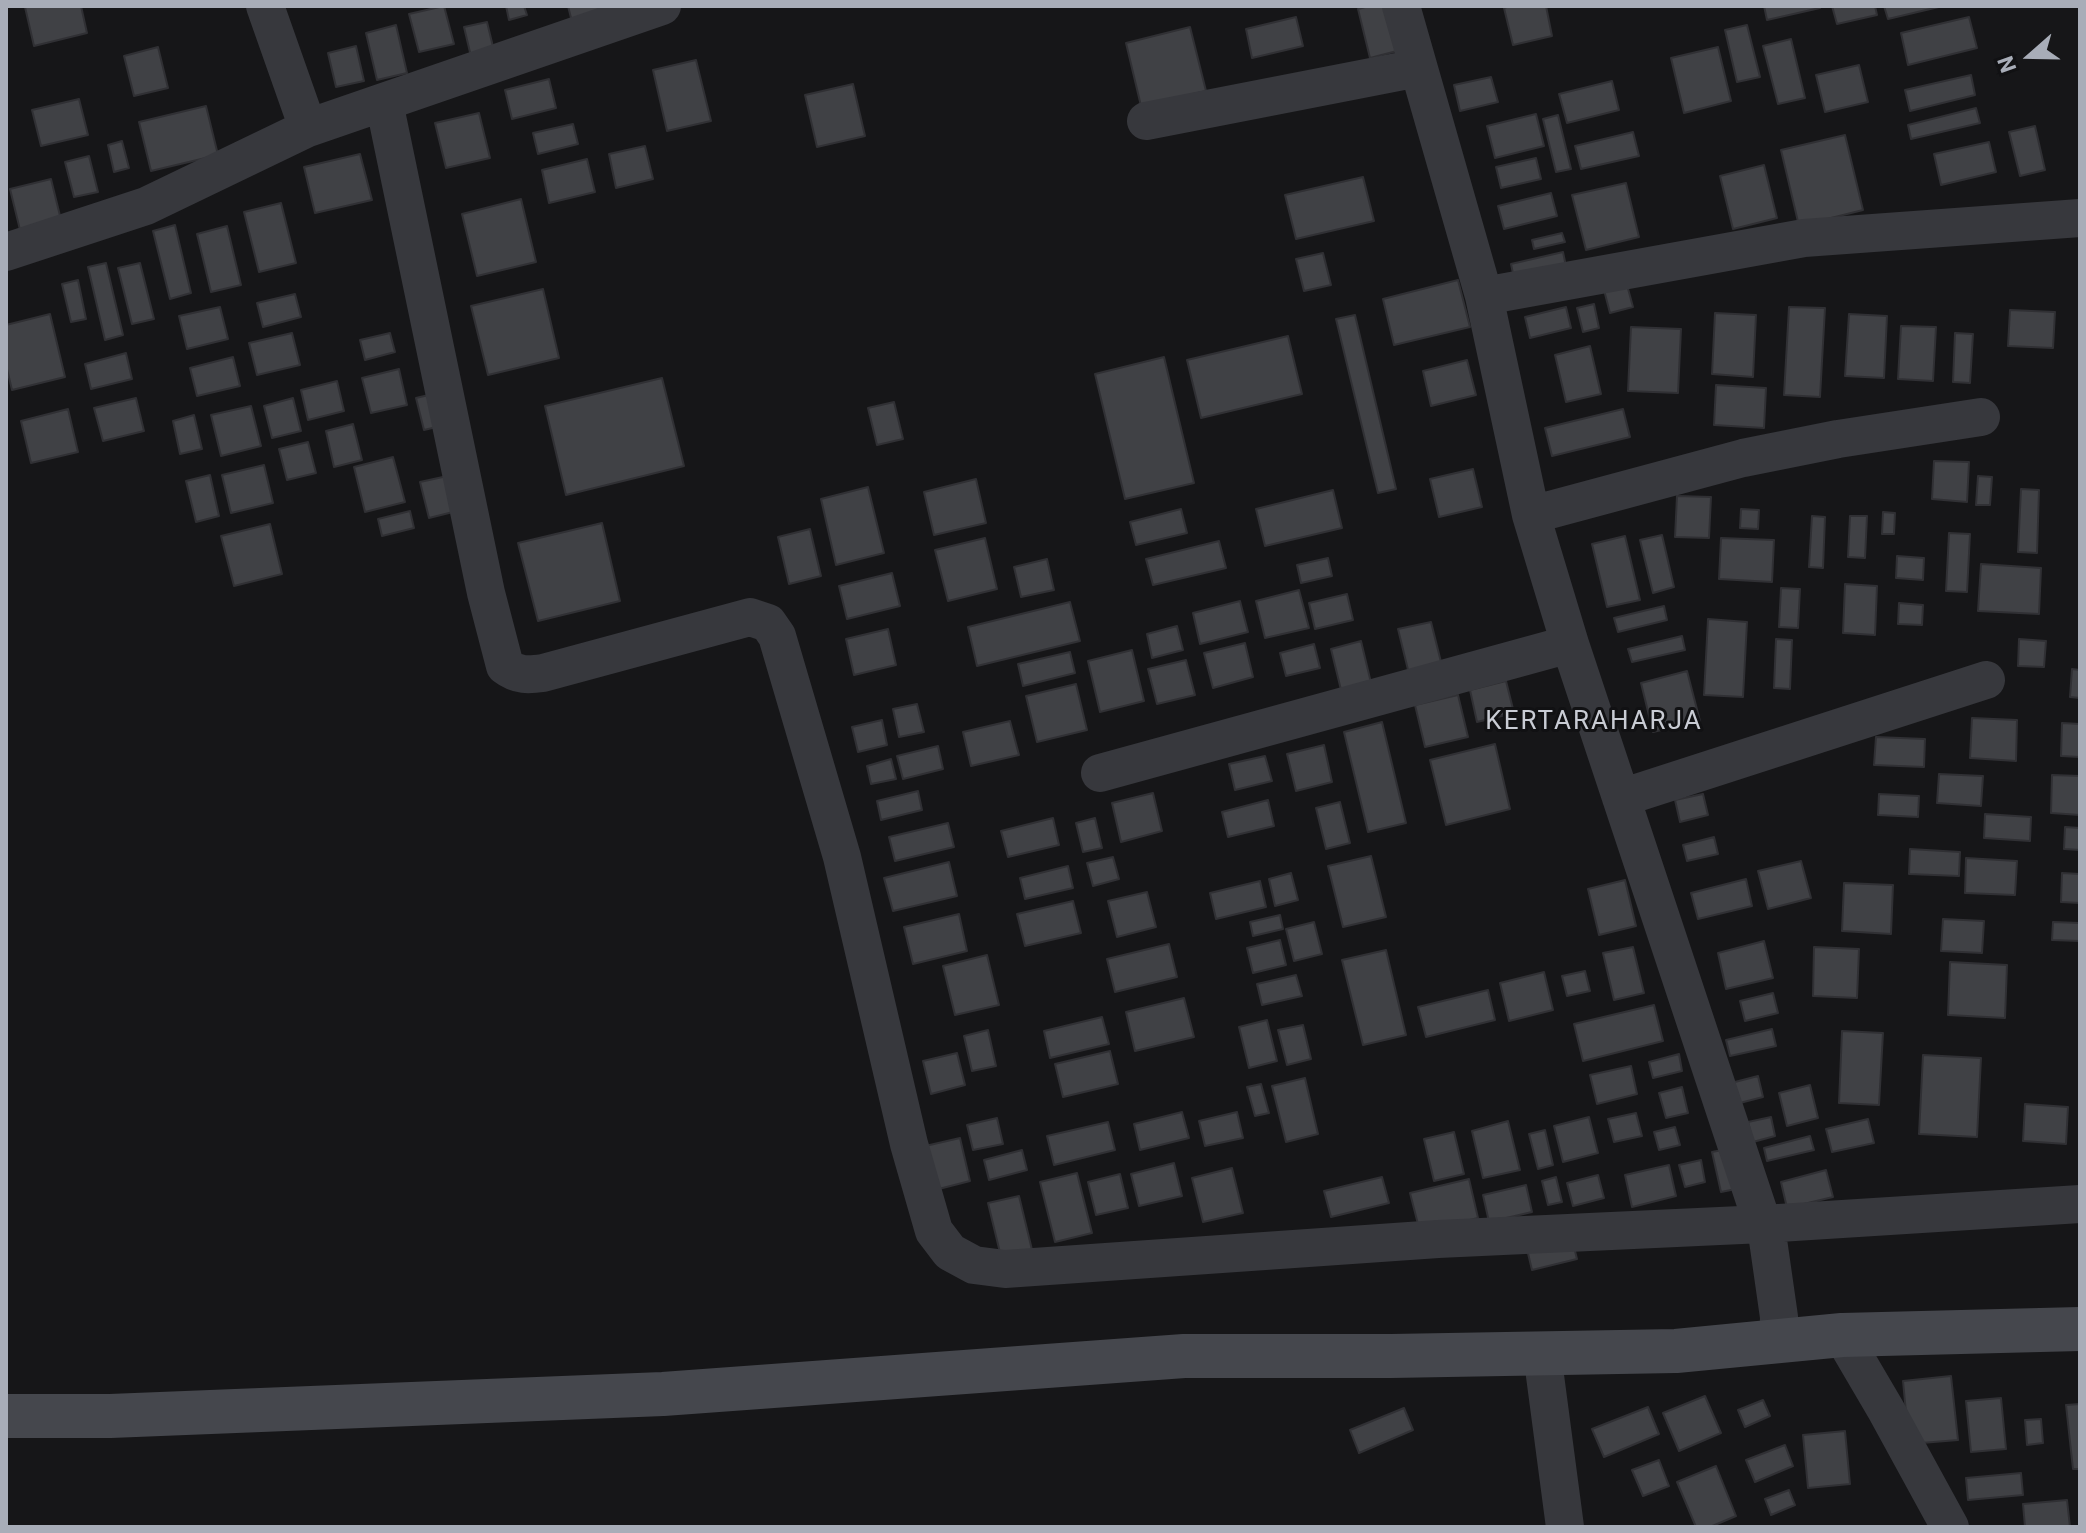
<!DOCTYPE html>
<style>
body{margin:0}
#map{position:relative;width:2086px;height:1533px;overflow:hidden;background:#161618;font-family:Roboto,sans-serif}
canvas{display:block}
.frame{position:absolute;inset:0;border:8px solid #a8adb8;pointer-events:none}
.north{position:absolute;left:1990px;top:16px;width:80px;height:80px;-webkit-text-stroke:6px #111113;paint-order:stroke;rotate:250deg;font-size:22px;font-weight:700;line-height:32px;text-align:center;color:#a8adb8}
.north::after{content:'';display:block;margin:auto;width:28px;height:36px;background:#a8adb8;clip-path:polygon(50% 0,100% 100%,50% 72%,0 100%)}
</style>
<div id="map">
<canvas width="2086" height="1533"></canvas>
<div class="frame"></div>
<div class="north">N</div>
</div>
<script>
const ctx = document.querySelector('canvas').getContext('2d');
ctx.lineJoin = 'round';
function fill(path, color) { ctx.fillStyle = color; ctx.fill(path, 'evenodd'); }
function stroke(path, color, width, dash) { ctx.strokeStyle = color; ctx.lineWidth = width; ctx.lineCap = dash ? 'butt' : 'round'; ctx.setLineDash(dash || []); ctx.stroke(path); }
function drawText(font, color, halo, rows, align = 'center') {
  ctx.font = font + ' Roboto,sans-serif'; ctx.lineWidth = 6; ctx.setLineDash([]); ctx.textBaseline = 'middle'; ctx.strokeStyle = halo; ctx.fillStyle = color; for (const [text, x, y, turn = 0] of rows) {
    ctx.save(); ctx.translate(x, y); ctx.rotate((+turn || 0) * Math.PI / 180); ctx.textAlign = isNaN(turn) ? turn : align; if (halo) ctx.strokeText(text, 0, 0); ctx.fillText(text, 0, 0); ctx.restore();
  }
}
const building = new Path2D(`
 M81,6l6,27 -53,13 -9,-39z
 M444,6l10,38 -35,8 -10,-38z
 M506,6h18l3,9 -18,5z
 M568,6h44l-40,16z
 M1369,6h17l11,45 -27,7 -12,-49z
 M1510,6h36l6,30 -39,9 -9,-37z
 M1764,6h55l1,2 -53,12z
 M1832,6h43l2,9 -40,9z
 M1884,6h59l-55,13z
 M1296,17l7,29 -51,12 -6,-29z
 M1969,17l8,31 -69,17 -7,-32z
 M487,22l9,37 -23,6 -9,-38z
 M396,25l11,48 -30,7 -11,-47z
 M1747,25l13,52 -23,5 -12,-52z
 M1190,27l16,64 -65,15 -15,-63z
 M1791,39l14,59 -27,6 -15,-58z
 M356,46l8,35 -28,6 -8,-34z
 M158,47l10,41 -34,8 -10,-40z
 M1718,47l13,54 -47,12 -13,-55z
 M696,60l15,61 -44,10 -14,-61z
 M1859,65l9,37 -43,10 -9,-37z
 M1971,75l4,20 -65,16 -5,-21z
 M1491,77l7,25 -38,9 -6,-26z
 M549,79l7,29 -44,11 -7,-29z
 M1612,81l7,29 -52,13 -8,-29z
 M853,84l12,52 -48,11 -12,-52z
 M79,99l9,36 -47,11 -9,-36z
 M206,106l12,49 -67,16 -12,-49z
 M1976,108l4,15 -69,16 -3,-14z
 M479,113l11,45 -44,10 -11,-45z
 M1536,114l8,32 -49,12 -8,-32z
 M1558,115l13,54 -15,3 -13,-53z
 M573,124l5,20 -40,10 -5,-21z
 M2035,126l10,44 -25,6 -11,-44z
 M1633,132l6,24 -58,13 -6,-23z
 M1845,135l18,75 -64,16 -18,-76z
 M122,141l7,27 -15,4 -6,-27z
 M1989,142l7,30 -55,13 -7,-31z
 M645,146l8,33 -37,9 -7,-34z
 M360,154l12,46 -57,13 -11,-46z
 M89,156l9,36 -24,5 -9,-35z
 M1536,158l5,21 -40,9 -5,-21z
 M587,159l8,33 -46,11 -7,-33z
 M1764,165l13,53 -44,11 -13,-53z
 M1363,177l11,44 -78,18 -11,-44z
 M51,179l11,45 -41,10 -11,-45z
 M1626,183l13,54 -53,13 -14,-55z
 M1551,193l6,23 -53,13 -6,-23z
 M521,199l15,63 -59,14 -15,-62z
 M281,203l15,60 -37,9 -15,-60z
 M175,225l16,68 -21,6 -17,-68z
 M227,226l14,59 -30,7 -14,-58z
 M1562,233l3,9 -31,7 -2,-9z
 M1563,252l4,19 -52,12 -4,-19z
 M1323,253l8,32 -27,6 -8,-32z
 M106,263l17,72 -18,5 -17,-73z
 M140,263l14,56 -22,5 -14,-56z
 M78,280l8,39 -15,3 -9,-38z
 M1458,280l12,47 -76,18 -11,-46z
 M1627,285l6,22 -23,6 -6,-23z
 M543,289l16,69 -71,17 -17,-69z
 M295,294l6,23 -38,10 -6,-24z
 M1594,304l5,24 -16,4 -6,-24z
 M220,307l8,32 -41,10 -8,-33z
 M1566,307l5,21 -41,10 -5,-21z
 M1789,307l36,1 -5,89 -36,-2z
 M2010,310l45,2 -2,36 -45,-2z
 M1715,313l41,2 -3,62 -41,-3z
 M50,314l15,63 -53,13 -6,-25v-40z
 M1849,314l38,2 -3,62 -39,-2z
 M1355,315l41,174 -18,4 -42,-174z
 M1901,326l35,1 -3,54 -35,-2z
 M1631,327l50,2 -3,64 -50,-2z
 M292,333l8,32 -43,10 -8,-32z
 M390,333l5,19 -30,8 -5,-20z
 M1955,333l18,1 -3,49 -17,-1z
 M1288,336l14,58 -101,24 -14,-58z
 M1590,346l11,48 -35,8 -11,-47z
 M126,353l6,26 -41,10 -6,-25z
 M233,357l7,29 -43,10 -7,-28z
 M1164,357l30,126 -69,16 -30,-125z
 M1467,360l9,35 -45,11 -8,-35z
 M399,369l8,36 -36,8 -9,-35z
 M662,378l22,88 -118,29 -21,-89z
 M337,381l7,30 -36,9 -7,-30z
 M1716,385l50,3 -2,40 -50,-3z
 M437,393l8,32 -21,5 -8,-32z
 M136,398l8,33 -41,10 -9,-33z
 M293,398l8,33 -29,7 -8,-32z
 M894,402l9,37 -26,6 -9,-37z
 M251,406l10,40 -40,10 -10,-41z
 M68,409l10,43 -47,11 -10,-42z
 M1623,409l7,28 -78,19 -7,-28z
 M194,415l8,34 -22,5 -7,-33z
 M353,424l9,36 -28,7 -8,-36z
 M308,442l8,31 -29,7 -8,-31z
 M393,457l12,45 -40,10 -11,-45z
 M1934,461l35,1 -2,40 -35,-3z
 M264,465l9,38 -42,10 -9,-38z
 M1473,469l9,38 -43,10 -9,-38z
 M461,473l8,35 -40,10 -9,-36z
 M210,475l9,41 -23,6 -10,-41z
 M1978,476l14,1 -2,28h-14z
 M976,479l10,44 -52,12 -10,-43z
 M868,487l16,66 -48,12 -15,-66z
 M2021,489l18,1 -2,63 -19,-1z
 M1333,490l9,38 -77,18 -9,-37z
 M1677,496l34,1 -2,41 -34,-1z
 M1181,509l6,24 -51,12 -6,-23z
 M1741,509l18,1 -1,19 -18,-1z
 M410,511l4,17 -32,8 -4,-17z
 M1883,512l12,1 -1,21h-12z
 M1812,516l13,1 -2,51 -14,-1z
 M1850,516h17l-2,42 -17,-1z
 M602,523l18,78 -82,20 -20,-78z
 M270,524l12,50 -48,12 -13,-50z
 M810,529l11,47 -32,8 -11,-47z
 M1949,533l21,1 -3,58 -21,-1z
 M1662,535l12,52 -21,6 -13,-53z
 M1625,536l15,64 -33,7 -15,-63z
 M985,538l12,51 -49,12 -13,-51z
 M1721,538l53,2 -2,42 -53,-3z
 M1219,541l7,27 -73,17 -7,-26z
 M1897,556l27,2 -1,22 -27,-2z
 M1328,558l4,18 -31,7 -4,-18z
 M1047,559l7,31 -33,7 -7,-30z
 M1981,564l60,4 -2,46 -61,-3z
 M892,573l8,33 -53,13 -8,-33z
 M1845,584l32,2 -2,49 -32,-2z
 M1781,588l19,1 -2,39 -19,-1z
 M1299,590l10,38 -44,10 -9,-37z
 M1347,594l6,26 -38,9 -6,-26z
 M1240,601l8,31 -48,12 -7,-31z
 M1070,602l10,39 -103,25 -9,-39z
 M1899,603l24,2 -1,20 -24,-1z
 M1664,606l3,14 -49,12 -4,-14z
 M1708,619l39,3 -4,75 -39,-2z
 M1431,622l12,48 -33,8 -12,-49z
 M1177,626l6,24 -31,8 -5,-24z
 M888,629l8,36 -42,10 -8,-36z
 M1682,636l3,14 -53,12 -4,-13z
 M1776,639l16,1 -2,49 -16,-1z
 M2019,639l27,2 -2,26 -26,-1z
 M1361,641l11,46 -30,7 -11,-45z
 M1245,643l8,34 -40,11 -9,-35z
 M1314,644l6,24 -34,8 -6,-23z
 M1132,650l12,51 -44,11 -12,-51z
 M1070,652l5,21 -52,13 -5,-22z
 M1186,660l9,35 -38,9 -9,-35z
 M2072,669l8,1v28l-10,-1z
 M1687,671l13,50 -47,11 -12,-49z
 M1506,681l8,32 -37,9 -7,-32z
 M1076,684l11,46 -50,12 -11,-46z
 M1458,695l10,42 -43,10 -10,-42z
 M917,704l7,28 -25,5 -6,-28z
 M1972,718l45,2 -1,41 -46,-3z
 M882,720l5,25 -29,7 -6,-25z
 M1010,721l9,34 -48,11 -8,-34z
 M1382,722l24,101 -38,9 -24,-100z
 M2062,723l18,1v33l-19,-1z
 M1876,737l49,2 -1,28 -50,-2z
 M1495,744l15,65 -64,16 -16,-65z
 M1324,745l8,37 -36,9 -9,-37z
 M938,746l5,23 -40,10 -6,-23z
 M1265,756l7,25 -37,9 -6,-26z
 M891,759l5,20 -25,5 -4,-18z
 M1939,774l44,2 -2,30 -44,-3z
 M2052,775l28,1v39l-29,-2z
 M918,791l4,19 -41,10 -4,-19z
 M1153,793l9,38 -41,11 -9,-39z
 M1703,794l5,21 -28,7 -5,-22z
 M1879,794l40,2 -1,21 -40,-2z
 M1268,800l6,26 -46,11 -6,-25z
 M1340,802l10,41 -24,6 -10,-41z
 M1985,814l46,3 -1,24 -46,-3z
 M1053,818l6,27 -51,12 -7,-26z
 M1095,818l7,30 -19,4 -7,-29z
 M948,823l6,24 -59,14 -6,-24z
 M2065,827l15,1v22l-16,-1z
 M1714,837l4,17 -31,7 -4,-16z
 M1910,849l50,3 -1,24 -50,-2z
 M1371,856l15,61 -43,10 -15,-61z
 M1113,857l6,22 -26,7 -6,-23z
 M1966,858l51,3 -2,34 -50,-2z
 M1801,861l10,37 -43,11 -10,-38z
 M949,862l8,34 -64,15 -9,-33z
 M1068,866l5,22 -48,11 -5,-21z
 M1291,873l7,27 -23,6 -6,-27z
 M2062,873l18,1v29l-19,-1z
 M1746,879l6,27 -54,13 -7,-26z
 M1625,880l11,46 -37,9 -11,-46z
 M1260,881l6,26 -50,12 -6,-26z
 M1844,883l49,2 -2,49 -49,-3z
 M1147,892l9,35 -39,10 -9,-36z
 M1073,901l8,32 -56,13 -8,-32z
 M959,914l8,37 -54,13 -9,-37z
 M1280,915l3,14 -30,7 -3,-14z
 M1943,919l41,2 -2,32 -41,-2z
 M1314,922l8,32 -28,7 -8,-32z
 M2053,922l27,1v18l-28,-1z
 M1280,940l6,25 -33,8 -6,-25z
 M1764,941l9,37 -47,11 -8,-36z
 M1169,944l8,33 -62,15 -8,-33z
 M1633,947l11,46 -30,7 -11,-47z
 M1814,947l45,2 -2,49 -44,-2z
 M1386,950l20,85 -43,10 -21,-85z
 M987,955l12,50 -44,10 -12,-49z
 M1950,962l57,3 -2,53 -57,-3z
 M1585,971l5,20 -23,5 -5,-20z
 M1544,972l9,38 -44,11 -9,-38z
 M1296,975l6,21 -40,9 -5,-21z
 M1488,990l7,30 -69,17 -8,-30z
 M1773,993l5,20 -33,8 -5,-20z
 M1184,998l10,39 -59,14 -9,-39z
 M1654,1005l9,36 -80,20 -9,-37z
 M1102,1017l7,27 -59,14 -6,-27z
 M1267,1020l10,41 -28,7 -10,-41z
 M1303,1025l8,34 -24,6 -9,-35z
 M1772,1029l4,17 -46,10 -4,-16z
 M988,1030l8,36 -24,5 -8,-35z
 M1842,1031l41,2 -4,72 -40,-2z
 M1110,1051l8,33 -55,13 -8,-33z
 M957,1053l8,32 -34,9 -8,-33z
 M1679,1054l3,17 -29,7 -4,-16z
 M1923,1055l58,3 -4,79 -58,-3z
 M1631,1066l6,28 -40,10 -7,-29z
 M1758,1076l5,21 -27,7 -5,-21z
 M1305,1078l13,56 -32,8 -14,-56z
 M1261,1084l8,29 -14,3 -8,-29z
 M1810,1085l8,33 -31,8 -8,-33z
 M1682,1087l6,26 -22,5 -7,-25z
 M2025,1104l43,3 -2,37 -43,-3z
 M1182,1112l7,26 -49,12 -6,-26z
 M1237,1112l6,26 -38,8 -6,-25z
 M1636,1113l6,23 -28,6 -6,-23z
 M1589,1117l9,36 -35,9 -9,-36z
 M1771,1117l4,19 -22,6 -5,-20z
 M997,1118l6,26 -30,6 -6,-25z
 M1868,1119l6,24 -42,9 -6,-23z
 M1508,1121l12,49 -37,8 -11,-47z
 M1108,1122l7,28 -61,15 -7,-29z
 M1675,1127l5,18 -21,5 -5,-18z
 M1545,1130l8,35 -15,4 -9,-35z
 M1454,1132l10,42 -30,7 -10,-42z
 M1810,1136l4,14 -47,11 -3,-13z
 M960,1138l10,43 -39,10 -10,-44z
 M1727,1149l9,40 -15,3 -9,-40z
 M1022,1150l5,20 -38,10 -5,-20z
 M1701,1160l4,22 -20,5 -6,-22z
 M1174,1163l8,33 -43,10 -8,-32z
 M1669,1165l7,31 -44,11 -7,-32z
 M1232,1168l11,45 -40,9 -11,-44z
 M1826,1170l7,27 -46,11 -6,-26z
 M1077,1173l15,60 -37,9 -15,-60z
 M1120,1174l8,34 -32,7 -8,-33z
 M1598,1175l6,23 -31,8 -6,-23z
 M1382,1177l7,26 -58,14 -7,-26z
 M1556,1177l6,25 -14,3 -6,-24z
 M1469,1179l9,39 -58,14 -10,-39z
 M1526,1185l6,27 -43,10 -6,-27z
 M1019,1196l14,58 -31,7 -14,-58z
 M1571,1235l6,24 -45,11 -6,-25z
 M1951,1376l7,64 -49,4 -6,-63z
 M1705,1396l16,37 -42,18 -16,-38z
 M2001,1398l5,51 -35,3 -5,-51z
 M1763,1400l7,16 -25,11 -7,-17z
 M2080,1404v65h-7l-7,-64z
 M1648,1407l11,27 -55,23 -12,-28z
 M1404,1408l9,22 -54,23 -9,-23z
 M2041,1419l2,24 -16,2 -2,-25z
 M1845,1431l5,53 -42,4 -5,-53z
 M1785,1445l8,21 -38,16 -9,-22z
 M1659,1460l10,26 -26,10 -11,-26z
 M1716,1466l20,50 -26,11h-14l-19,-45z
 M2021,1473l2,22 -55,5 -2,-22z
 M1789,1490l6,15 -24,10 -6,-16z
 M2067,1500l3,27h-45l-2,-23z`);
fill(building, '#404145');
stroke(building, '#303034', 2);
stroke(new Path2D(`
 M265,6l43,122
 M1401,6l83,290 47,219 39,129 198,596 11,77 -1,25
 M384,102l102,491 19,73c13,10 24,9 38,7l207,-56 18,6 9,13 65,221 67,287 25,87 16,21 24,13 31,4 433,-30 325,-15 317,-20
 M1146,121l272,-53
 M6,252l140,-46 162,-78 354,-122
 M1484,296l320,-58 276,-20
 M1531,515l212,-57 95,-19 143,-22
 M1100,773l470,-129
 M1621,798l365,-118
 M1842,1335l44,75 64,117
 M1542,1353l23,174`), '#37383d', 38);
stroke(new Path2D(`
 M6,1416h104l553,-22 521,-38h207l285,-5 166,-16 238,-6`), '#45474d', 44);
ctx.letterSpacing = '2px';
drawText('26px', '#c9ccd4', '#111113', [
 ["KERTARAHARJA",1594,722]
]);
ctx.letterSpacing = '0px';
</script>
